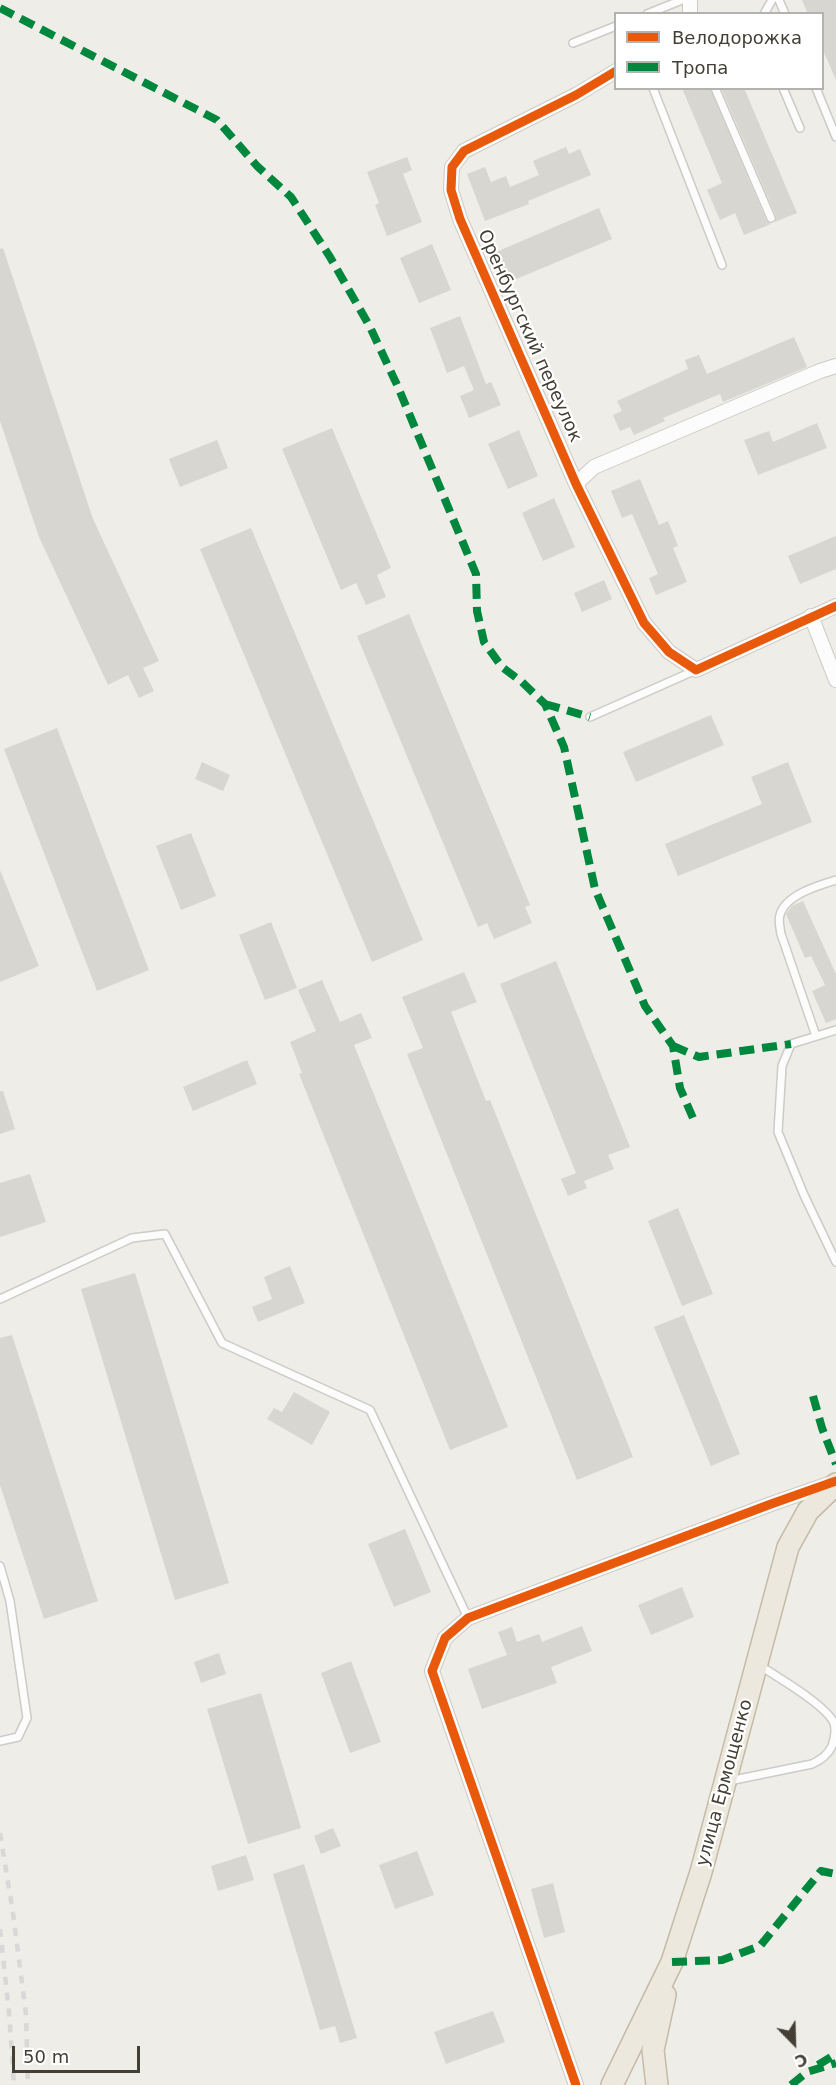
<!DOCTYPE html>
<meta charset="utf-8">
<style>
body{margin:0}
#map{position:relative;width:836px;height:2085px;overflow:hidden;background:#eeede8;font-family:"DejaVu Sans",sans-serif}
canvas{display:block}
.legend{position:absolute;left:614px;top:12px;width:210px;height:78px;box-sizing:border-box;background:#fff;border:2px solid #b4b2ae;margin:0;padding:8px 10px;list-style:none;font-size:18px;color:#433f35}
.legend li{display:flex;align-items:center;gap:12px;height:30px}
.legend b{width:30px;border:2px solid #b4b2ae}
.north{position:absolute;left:764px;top:2013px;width:60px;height:60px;-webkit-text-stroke:4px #fff;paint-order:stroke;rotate:157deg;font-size:16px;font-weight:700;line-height:24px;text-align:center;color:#433f35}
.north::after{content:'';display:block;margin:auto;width:21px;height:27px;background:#433f35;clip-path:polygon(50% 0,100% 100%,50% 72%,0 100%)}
.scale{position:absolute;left:12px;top:2046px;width:128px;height:27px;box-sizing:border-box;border:3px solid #433f35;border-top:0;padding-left:8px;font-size:18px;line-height:21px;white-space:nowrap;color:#433f35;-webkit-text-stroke:4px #fff;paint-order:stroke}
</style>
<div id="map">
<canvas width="836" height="2085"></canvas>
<ul class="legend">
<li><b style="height:8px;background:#e8590c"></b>Велодорожка</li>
<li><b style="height:8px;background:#00873e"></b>Тропа</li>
</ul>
<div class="north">С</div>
<div class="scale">50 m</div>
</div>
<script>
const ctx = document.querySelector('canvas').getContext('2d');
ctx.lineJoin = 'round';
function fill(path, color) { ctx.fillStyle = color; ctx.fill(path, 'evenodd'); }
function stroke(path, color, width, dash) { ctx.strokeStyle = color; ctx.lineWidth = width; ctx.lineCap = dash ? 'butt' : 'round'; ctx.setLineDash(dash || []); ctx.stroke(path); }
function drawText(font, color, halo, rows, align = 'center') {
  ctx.font = font + ' "DejaVu Sans",sans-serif'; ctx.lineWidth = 4.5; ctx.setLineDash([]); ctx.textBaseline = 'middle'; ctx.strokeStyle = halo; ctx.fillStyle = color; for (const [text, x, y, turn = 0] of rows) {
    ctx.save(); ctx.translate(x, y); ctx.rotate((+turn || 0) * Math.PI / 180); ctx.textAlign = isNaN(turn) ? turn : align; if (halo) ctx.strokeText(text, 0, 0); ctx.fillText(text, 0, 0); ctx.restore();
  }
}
fill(new Path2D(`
 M802,0h34v80l-14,-32v-34h-14z
 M682,88h28l56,132 5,4 -27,11 -9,-22 -15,7 -13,-30 15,-7z
 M721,88h23l53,125 -22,9 1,-6z
 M566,147l3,7 11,-5 11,26 -63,26 1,3 -44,17 -18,-47 18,-7 6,15 15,-6 4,11 29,-12 -6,-14z
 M407,157l5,13 -9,4 19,48 -35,14 -12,-31 4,-2 -12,-31z
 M599,208l13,31 -103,43 -13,-30z
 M432,244l19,46 -32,13 -19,-45z
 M3,248l90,271 66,142 -16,7 11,23 -15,7 -11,-23 -20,10 -69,-148 -39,-116v-172z
 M460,316l26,68 5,-2 10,23 -32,13 -9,-22 14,-6 -10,-24 -17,7 -17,-45z
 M794,337l13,30 -84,35 -3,-8 -57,24 2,3 -31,14 -4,-8 -10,4 -7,-16 9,-4 -5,-10 71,-32 -3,-9 14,-5 8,19z
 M817,423l10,25 -69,27 -14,-35 25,-9 4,11z
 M332,428l59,140 -14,7 9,22 -20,8 -10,-22 -15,7 -59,-141z
 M519,430l19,46 -30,13 -20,-45z
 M217,440l11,28 -48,19 -11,-28z
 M640,479l19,46 9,-4 10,25 -5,2 14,34 -31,13 -7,-17 9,-4 -26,-60 -10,4 -11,-27z
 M554,498l21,49 -32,14 -21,-48z
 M251,528l172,412 -51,22 -172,-413z
 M836,536v33l-36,15 -12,-28z
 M604,580l8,19 -30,13 -8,-19z
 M409,614l121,291 -5,2 7,16 -38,16 -7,-16 -9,4 -121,-291z
 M711,715l13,30 -88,37 -13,-30z
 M57,728l92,242 -52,21 -93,-242z
 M202,762l28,13 -7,16 -28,-12z
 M788,762l24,60 -134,54 -13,-32 97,-40 -11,-27z
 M191,833l25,63 -35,14 -25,-64z
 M0,870l39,96 -39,16z
 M803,901l33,73v45l-10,4 -14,-32 13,-6 -14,-29 -6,2 -19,-44 6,-8z
 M271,922l26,66 -32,12 -26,-65z
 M556,961l74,186 -22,8 6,14 -30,12 3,7 -19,8 -7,-17 15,-6 -76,-189z
 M464,972l13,30 -26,10 35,89 4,-1 143,357 -56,23 -170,-426 16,-6 -21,-51z
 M322,980l18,42 21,-9 11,25 -18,7 154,382 -58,23 -151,-376 3,-1 -12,-31 26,-11 -18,-41z
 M247,1060l10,24 -64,27 -10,-24z
 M0,1091h3l12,38 -15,5z
 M30,1174l16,48 -46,15v-54z
 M678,1208l35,86 -31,12 -34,-85z
 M290,1266l15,37 -47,19 -6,-15 20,-8 -8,-22z
 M135,1273l94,310 -54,17 -94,-311z
 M684,1315l56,139 -29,12 -57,-139z
 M12,1335l86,266 -54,18 -44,-134v-147z
 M294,1392l36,20 -18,33 -45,-26 7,-11 8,4z
 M405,1529l26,63 -37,15 -26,-63z
 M682,1587l12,30 -43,18 -13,-30z
 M582,1626l10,25 -41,16 6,16 -75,26 -14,-40 39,-14 -9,-23 14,-5 5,15 22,-8 3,8z
 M219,1653l7,21 -25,9 -7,-21z
 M351,1661l30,81 -31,11 -29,-80z
 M261,1693l40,135 -53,16 -41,-135z
 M333,1828l8,18 -20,8 -7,-18z
 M417,1851l17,44 -39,14 -16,-44z
 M246,1855l8,25 -36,11 -7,-25z
 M304,1864l53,174 -17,5 -5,-17 -15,4 -47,-156z
 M553,1883l12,49 -21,6 -13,-49z
 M493,2011l12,31 -59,22 -12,-32z`), '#d8d6d1');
const service = new Path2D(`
 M779,0l6,14
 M647,14l35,-14
 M764,14l8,-14
 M573,43l43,-17
 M653,88l69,177
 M715,88l56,130
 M783,88l17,40
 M816,88l20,49
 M590,717l106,-47
 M836,1030l-45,14 -9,22 -4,66 26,63 32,67
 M816,1036l-35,-102c-1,-6 -3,-14 -1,-19 5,-20 39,-30 56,-35
 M0,1299l132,-61 33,-4 57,109 148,67 98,208
 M0,1566l10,35 17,117 -9,19 -18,4
 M729,1781l83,-17c9,-4 16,-9 20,-18 3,-8 4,-16 2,-23 -8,-18 -57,-46 -75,-58`);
const minor = new Path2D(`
 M690,14v-14
 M616,71l-40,24 -112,56 -12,16 -1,23 9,29 116,265 68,139 25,29 27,18 140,-64
 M576,484l18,-17 226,-96 16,-5
 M811,616l25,64
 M576,2085l-144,-414 13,-33 23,-20 303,-114 63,-22`);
const trunk = new Path2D(`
 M612,2085l60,-123 29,-90 87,-325 20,-36 28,-27
 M657,2085l-4,-35 12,-55`);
stroke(service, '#cccbc6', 10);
stroke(minor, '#cccbc6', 16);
stroke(trunk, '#c4baa5', 24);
stroke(service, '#fcfcfc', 7);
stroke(minor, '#fcfcfc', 14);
stroke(trunk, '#ede8de', 21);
stroke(new Path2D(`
 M0,1833l13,80 13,101 2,71
 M0,1929l9,83 5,73`), '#d8d8d7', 4.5, [8, 8]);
stroke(new Path2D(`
 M0,8l217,112 40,46 34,31 39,60 40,70 28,60 78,187 1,37 7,31 18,25 20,15 23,22 19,43 31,142 50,117 28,40 7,42 16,37
 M545,704l45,13
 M673,1046l26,11 92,-13
 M813,1396l9,32 14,36
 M672,1962l50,-2 38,-14 61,-75 15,3
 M818,2065l18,-11
 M791,2085l16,-13 29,-9`), '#00873e', 8, [15, 8]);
stroke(new Path2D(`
 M616,71l-40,24 -112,56 -12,16 -1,23 9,29 116,265 68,139 25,29 27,18 140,-64
 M576,2085l-144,-414 13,-33 23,-20 303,-114 65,-23`), '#e8590c', 9);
drawText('18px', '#433f35', '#fff', [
 ["Оренбургский переулок",529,336,66],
 ["улица Ермощенко",725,1783,-75]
]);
</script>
